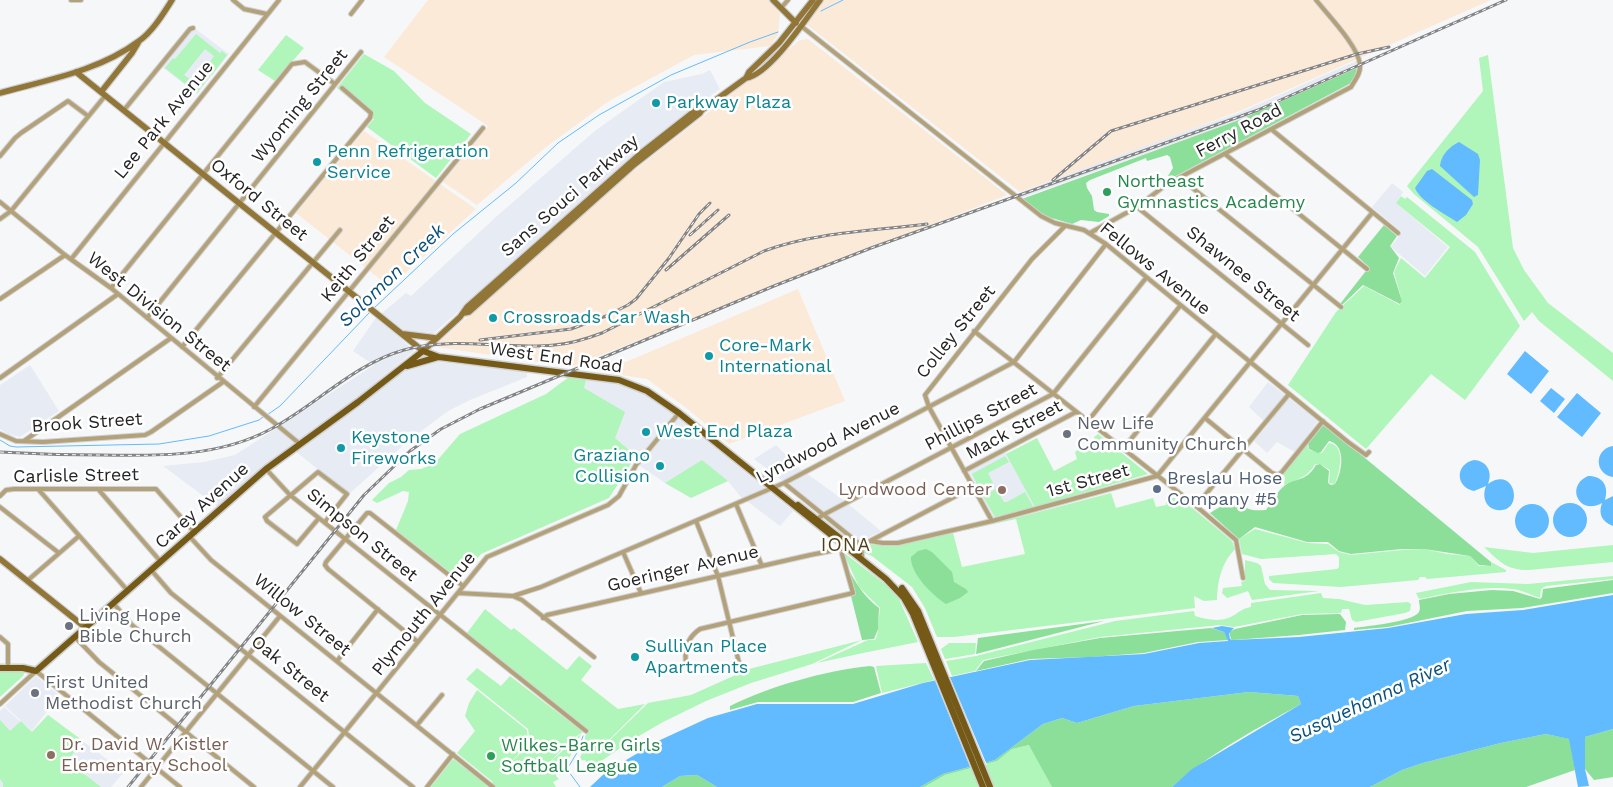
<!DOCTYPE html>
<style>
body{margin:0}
canvas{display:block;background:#f6f7f9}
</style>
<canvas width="1613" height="787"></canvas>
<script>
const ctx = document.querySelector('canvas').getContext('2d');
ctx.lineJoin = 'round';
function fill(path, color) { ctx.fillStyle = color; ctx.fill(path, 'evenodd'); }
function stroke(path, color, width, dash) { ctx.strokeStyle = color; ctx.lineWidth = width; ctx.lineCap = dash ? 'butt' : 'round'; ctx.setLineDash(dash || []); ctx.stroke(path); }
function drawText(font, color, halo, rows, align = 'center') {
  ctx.font = font + ' "Work Sans",sans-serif'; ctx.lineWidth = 5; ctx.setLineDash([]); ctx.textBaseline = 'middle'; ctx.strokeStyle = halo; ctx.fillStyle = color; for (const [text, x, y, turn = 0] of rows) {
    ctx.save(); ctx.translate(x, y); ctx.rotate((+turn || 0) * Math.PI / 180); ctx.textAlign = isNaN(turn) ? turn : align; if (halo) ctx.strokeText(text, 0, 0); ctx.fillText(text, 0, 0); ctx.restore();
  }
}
fill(new Path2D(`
 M193,27l36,27 -32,40 -35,-27z
 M1356,61l1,6 -118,53 -218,78 -4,-4 102,-40 122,-42z
 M710,70l10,19 -40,29 -119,102 -127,113 -30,-2 -5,6 15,14 -68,56 -80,59 -49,40 -54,-40 41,-4 31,-7 139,-90 -21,-14 22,-32 31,-26 5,3 86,-80 99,-86 68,-48 38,-8z
 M1392,183l11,9 -7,11 52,44 -23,29 -34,-29 11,-15 -30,-25z
 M429,361l98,11v5l-57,23 -22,11 -40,30 -59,53 -54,-43 51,-35 60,-47z
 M30,365l29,46 -39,26 -12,-3 -8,-5v-44z
 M586,380l24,2 17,5 18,7 24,17 124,100 -13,15 -40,-30 -12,-15 -26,-20 -37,22 -32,-22 3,-5 -21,-18 -31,-50z
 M1268,382l50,39 -23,31 -18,-10 -10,11 -13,-12 14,-16 -19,-18z
 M776,445l23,23 43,31 39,32 -20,10 -107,-82z
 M1005,452l31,55 -43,12 -24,-47z
 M36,676l23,19 -27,36 -27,-25z
 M4,707l28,25 16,-17 76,57 -13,15h-111v-76z`), '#e7ebf4');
fill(new Path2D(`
 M428,0h341l11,13 -2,22 -8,11 -76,9 -85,46 -63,46 -69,58 -34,-23 45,-56 -104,-69z
 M824,0h667l-251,111 -220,81 -214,-168z
 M808,39l199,156 -436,172 -134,-20 2,-5 181,-160 180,-142z
 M364,131l112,78 -86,78 -94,-74z
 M798,289l47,112 -116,43 -40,-34 -42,-31 -45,-7z`), '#fcead9');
fill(new Path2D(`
 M196,34l24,19 2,-2 5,4 -15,20 -7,-6 9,-13 -9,-7 -21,26 10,7 8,-11 8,5 -13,17 -32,-25 8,-10 2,1z
 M286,35l18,13 -29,33 -17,-11z
 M364,54l30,17 31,32 46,31 -35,44 -69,-51 7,-8 -37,-31z
 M1488,55l25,193 11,22 24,33 65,50v28l-74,-60 -7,-9 -8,9 -46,-74 -64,-53 -7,-8 76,-95 -4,-33z
 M1401,196l4,3 2,-2 68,55 45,74 -55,74 -34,-26 -65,75 -78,-64 48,-73 28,-26 36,19 2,-4 -8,-29 7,-14 24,20 25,-31 -54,-44z
 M569,377l17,3 -2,8 41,24 -10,26 21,18 -27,42 -128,56 -22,25 -63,-49 12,-29 1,-9 -6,-1 -26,12 -5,-3 17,-17 12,-6 8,-7 12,-1 14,-6 25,-29 86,-40z
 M1098,434l50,40 -113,33 -29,-53 31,-16 17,33 23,-12 -2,-7 3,-2 -1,-3 4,-2 1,2 13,-7 -1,-3z
 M1329,443c18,3 10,30 6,41l-6,-1 1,-13 -10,-6h-5c-7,13 -18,16 -31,21l1,-7 -2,-5 24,-29 2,6 13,3z
 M1005,456l4,6 -21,11 7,14 -13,7 -10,-20z
 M702,460l26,21 -37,17 -26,-15z
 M996,489l8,13h3l18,-10 9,16 -39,9 -12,-21z
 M1111,493l5,15 37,-10 3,9 10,-2v-6l13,-2 53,44 3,8c-13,13 -18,32 -18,51l-13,1 -10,-5 1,12 -241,29h-17l-12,-29 -13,-21 -40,-31 -8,-3 -1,-3 3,-6 29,2 124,-29zM1016,519l9,35 -63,13 -9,-34z
 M1255,529l53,14 20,1 11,8 12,3 51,-5 22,-1 23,5 23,2 9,10h12v-4l15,8v2l-79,7 -2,-2h-5l-2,3 -77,7 -68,-4 -4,-4v-3l68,-7 2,-2v-10l-3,-3 -75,5 -19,-5 -3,-15z
 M1613,545v17l-84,8c-23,0 -29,-8 -45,-23l49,6z
 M843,552l43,33 13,14 19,43 -55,11 -46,10 51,-23h7l2,-4 3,-28 -21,-21z
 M1245,560l12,3 4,3 4,18 5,6 49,1 -67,9 -4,-9 -21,7 -5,-5 1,-5 19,-2 -1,-4 4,-1z
 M1613,576v3l-67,7 -5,3 -1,9c-9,-3 -18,-8 -27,-9 -29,-4 -65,4 -94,10l-3,-6 55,-11 57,2z
 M1321,593l2,5 16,1 26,6 43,-3 3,2 -1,7 -5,2 -49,9 -4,-2 -3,-11h-7l-1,4 -39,1 -68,13 -14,-2 -120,12 -117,23 -8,11 -23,5 -6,-15 30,-5 139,-35 79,-10 1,5c11,3 22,6 33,2 9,-3 13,-10 23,-11v-4z
 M485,609l26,21 3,-2 53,42 12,-14 13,10 -11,14 37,29 27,-5 -36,36 -6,-3 6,4 39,-38 43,-8 58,-26 113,-29 -50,24 -61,19 -45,18 -43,21 -31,18 -41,28 -6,-8 -6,1 4,-11 3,-17h2l1,-2 -122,-98z
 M949,643h27l-1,11 -30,5 -4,-10z
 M926,663l8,17 -52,13 -6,-27z
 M477,668l24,18 9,-10 73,56 -12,8 -22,23 32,-29 -11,23 -14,13v6l3,3 -6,3 3,5h-60l-4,-4 1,-1 -36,-29 18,-22 -10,-15 4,-13 8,-13 50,40 1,13 -22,25 24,-25 -2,-14 -62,-50z
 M0,672h23l1,2 -1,2 -23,21z
 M48,715l35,26 -16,20 34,26h-98v-4l-3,-4v-59l10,11 11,-10 11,11z
 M1030,745l22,42h-128l21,-12 52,-14 15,-12z
 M453,759l37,28h-59z`), '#b0f5b9');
fill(new Path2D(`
 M1357,68l-2,8 -4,7 -179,95 -4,-2 5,-8 -3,-11 -3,-2 -20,6 -1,-3 -56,22 -4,3 1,5 5,8 2,14 3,2 12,2v2l-10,6 -18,-2 -9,4 -27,-8 -23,-17 217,-79z
 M1384,225l13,11 -7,10 9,12 -6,15 9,28 -2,3 -37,-19 -21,20 -2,-1 29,-37 -11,-10z
 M1322,425h3l166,137v4l-12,-1 -9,-9 -46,-7h-22l-51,5 -12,-3 -11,-9h-21l-52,-15 -16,12 -29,-26 26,-16c9,13 14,14 30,13 5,-7 10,-17 17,-23 11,-10 23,-4 33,-22l4,-1 9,7 -1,12 3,2 4,-1c7,-11 12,-39 -6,-43l-8,11 -3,1 -9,-4 -1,-6z
 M926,549l6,3 20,20 2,10 12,7 2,3 -8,6 -14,6c-14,-9 -36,-31 -35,-47l7,-6z
 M849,572h1c8,15 16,26 29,36l-1,21 -4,10 -12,1 -11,-44 4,-2z
 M1613,580v13l-91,15 -55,3 -79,16 -34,3v-2c12,-2 59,-6 65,-16 2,-4 0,-8 0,-12l30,-6 43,-4 21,1 27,8 2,-2 1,-8z
 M1340,614l6,8 -1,8 -46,5 -66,5 -2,-1 -2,-7 6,-3 67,-14z
 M1104,621l-128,33 2,-16z
 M1211,628l13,4 4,8 -30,2 -54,11 -53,4 -61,2 -54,12 8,-10 49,-11 67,-12z
 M870,666l4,1 7,26 -28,9h-95l-28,8v-4c41,-20 93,-35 140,-40z
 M1249,692l49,4 3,8c-45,25 -91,49 -129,83h-120l-23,-42 -17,4 -15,12 -52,14 -21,12h-4l23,-13 52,-14 48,-36 19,-6 15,5 57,-17z
 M1613,729v48l-19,3 -9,-11v-32z
 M1546,734l24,5 5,31 -49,17h-156l32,-17 21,-7 78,-20z
 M697,775l20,12h-55l18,-11z`), '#8bdf98');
fill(new Path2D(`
 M1459,142l19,12 2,6 -2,35 -4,2 -34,-31c1,-11 9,-19 19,-24z
 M1432,169l40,31 1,4 -7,11 -9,7c-12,-8 -37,-21 -42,-34l12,-17z
 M1525,351l24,20 -18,23 -24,-20z
 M1551,388l14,11 -11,14 -14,-12z
 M1577,393l24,20 -19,24 -25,-20z
 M1613,446v31c-19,-3 -19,-28 0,-31z
 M1474,460c13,1 19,12 14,24 28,-20 37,30 9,26 -12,-2 -15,-14 -11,-24l-12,5c-19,-4 -19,-27 0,-31z
 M1588,476c15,0 21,10 17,24l8,-4v30c-11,-4 -15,-12 -11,-23 -23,13 -37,-17 -14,-27z
 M1553 520a17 17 0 1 1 34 0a17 17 0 1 1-34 0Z
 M1515 521a17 17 0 1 1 34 0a17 17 0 1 1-34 0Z
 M1613,595v134l-28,8v32l4,17 -11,1 -9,-48 -23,-5 -45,9 -78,20 -21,7 -32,17h-198l20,-18 109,-65 -3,-8 -49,-4 -115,14 -57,17 -15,-5 -19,6 -48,36 -52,14 -23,13h-203l-20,-12 -17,1 -18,11h-72l16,-15 52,-31 50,-23 49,-14h96l70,-21 107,-23 114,-6 55,-11 29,-2 -4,-9 -12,-4 10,-2 12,2 -5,5 1,6 3,1 66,-3 89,-9 78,-14 57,-4z`), '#62bbfe');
fill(new Path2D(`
 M949,675l38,90 -16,4 -37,-91z`), '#f6f7f9');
stroke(new Path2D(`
 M821,11l22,-11
 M373,309l80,-75 63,-51 42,-40 41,-28 72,-40 79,-33 28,-10
 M267,415l13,-9 90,-94
 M0,440l10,6 6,1 143,-3 50,-8 50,-16 4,-3
 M569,766l9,-15 5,-15
 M569,772l11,15`), '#62bbfe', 1);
const street = new Path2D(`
 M71,0h10
 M233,0l11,9 23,5
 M781,8l7,-8
 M351,14l11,-14
 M801,26l240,190 14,7 29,7 22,14 242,198 18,13 3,-3
 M124,110l66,-81 3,-1
 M1271,129l127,104
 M1225,154l142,115
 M0,156l15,-18 6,-5 47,-32 20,15
 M1180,178l161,129
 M0,202l65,53 46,33 189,156
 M1137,207l171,138
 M0,219l11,-8 94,-115
 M1090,233l47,-26 30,-23 184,-97c4,-7 10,-14 9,-22 -1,-18 -32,-50 -44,-65
 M72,258l207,-258
 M111,288l181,-224 13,-2 30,22
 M0,299l65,-44
 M147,318l214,-266
 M974,331l222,175 40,34 7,38
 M182,347l188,-229 1,-5 -29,-25
 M0,378l118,-84
 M217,378l123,-148
 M254,407l229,-279
 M1205,418l67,55 6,2 4,-3 41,-51
 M1088,421l92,-115
 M0,434l16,7 27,1 102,-7 6,-3 72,-50
 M24,441l147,-103
 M1123,449l92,-114
 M266,469l24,26 296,236
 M964,471l112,-59
 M784,483l77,62
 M38,489l90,102
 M98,489l63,73
 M0,496l6,-6 8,-1h142l39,44
 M736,504l26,62
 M1196,506l93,-112
 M0,507l59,46
 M319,518l-22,26 -30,-23 -2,-4 53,-45 29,22 -22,28
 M817,519l6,-4 230,-121 93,-116
 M696,521l22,55 22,91
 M992,521l-63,-114 -4,-12 107,-136 33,-33
 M190,537l21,23 282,227
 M870,541l13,2h15l94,-22 165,-45 215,-263
 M861,545l1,11
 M853,548l17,-7 103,-54
 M623,552l18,41
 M152,571l19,22 242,194
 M27,581l52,-45
 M458,593l55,3 9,4 72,57
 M513,596l28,-9 243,-104 230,-121 92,-118
 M114,604l18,21 201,162
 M543,618l4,-3 263,-60 36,-7
 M0,637l8,7v24
 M75,637l24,25 155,125
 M418,642l-90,-73 -3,-4 1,-3 41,-49h3l93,73
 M337,661l41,-52
 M686,663c-2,-14 2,-26 14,-34l153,-36 -11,-39
 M0,704l36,-33 144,116
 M417,725l25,-30
 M141,787l139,-171
 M300,787l187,-230 121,-52 11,-9 17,-31 43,-52
 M427,787l26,-33`);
const secondary = new Path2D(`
 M773,0l23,23
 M76,72l347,279 37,-34 7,-10 173,-153 56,-44h6
 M746,78l3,-6 30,-29 34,-43
 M101,92l31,-39 6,-10
 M0,93c47,-13 99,-22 139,-52 14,-10 24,-27 33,-41
 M464,313l5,-1 166,-148 65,-51 2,-3 44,-32c23,-3 60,-59 74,-78
 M404,334l32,4
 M0,559l86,69`);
const primary = new Path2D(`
 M407,366l31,-9
 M798,505l61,48
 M902,588l16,23 72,176
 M0,668h23l13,3 230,-202 92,-67 65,-51 16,6 180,23 28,11 32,22 207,166 18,19 9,16 70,173`);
stroke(street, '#d0d1d3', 6);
stroke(secondary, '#d0d1d3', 8);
stroke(primary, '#d0d1d3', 9);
stroke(street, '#b3a179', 4);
stroke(secondary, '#917638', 5.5);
stroke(primary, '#745917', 6);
const rail = new Path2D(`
 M1053,180l58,-49 246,-77 32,-7
 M690,235l28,-25
 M666,270l63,-55
 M480,340l91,-11 35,-13 22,-11 8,-6 33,-41 30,-44 11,-11
 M0,452c34,2 68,3 102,3 58,1 117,2 169,-26 45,-24 83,-65 133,-79 49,-14 100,0 150,-5 17,-1 32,-6 48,-12l162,-82c52,-19 109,-20 163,-27
 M128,787l236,-292 46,-44 31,-22 39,-20 294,-123 97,-38 387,-138 248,-110`);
stroke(rail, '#838485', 3);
stroke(rail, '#fff', 1, [4]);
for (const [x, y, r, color] of [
 [656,103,5,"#0f9aa8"],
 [317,162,5,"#0f9aa8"],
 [1107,192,5,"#2e9e5b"],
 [493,318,5,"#0f9aa8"],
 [709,356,5,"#0f9aa8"],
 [646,432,5,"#0f9aa8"],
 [1067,434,5,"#6b7280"],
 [341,448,5,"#0f9aa8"],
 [660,466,5,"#0f9aa8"],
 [1157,489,5,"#5c6f8a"],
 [1002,490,5,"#8d6e63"],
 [69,626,5,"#6b7280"],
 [635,657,5,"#0f9aa8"],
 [35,693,5,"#6b7280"],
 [51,755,5,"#8d6e63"],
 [491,756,5,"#2e9e5b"]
]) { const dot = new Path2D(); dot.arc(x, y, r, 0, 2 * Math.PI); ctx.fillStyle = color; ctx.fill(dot); stroke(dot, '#fff', 2); }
drawText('18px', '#0d838f', '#fff', [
 ["Parkway Plaza",666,103],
 ["Penn Refrigeration",327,152],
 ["Service",327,173],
 ["Crossroads Car Wash",503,318],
 ["Core-Mark",719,346],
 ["International",719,367],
 ["West End Plaza",656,432],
 ["Keystone",351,438],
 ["Fireworks",351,459],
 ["Graziano",650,456,"right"],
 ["Collision",650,477,"right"],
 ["Sullivan Place",645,647],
 ["Apartments",645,668]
], 'left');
drawText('18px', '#252526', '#fff', [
 ["Wyoming Street",300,106,-51],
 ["Lee Park Avenue",164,120,-51],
 ["Ferry Road",1239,131,-28],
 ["Sans Souci Parkway",570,196,-41],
 ["Oxford Street",259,200,39],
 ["Keith Street",358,259,-51],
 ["Fellows Avenue",1155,269,39],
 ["Shawnee Street",1243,274,39],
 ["West Division Street",159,312,39],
 ["Colley Street",956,332,-51],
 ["West End Road",556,358,8],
 ["Phillips Street",981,417,-28],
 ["Brook Street",87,423,-4],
 ["Mack Street",1014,430,-28],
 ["Lyndwood Avenue",828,443,-27],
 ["Carlisle Street",76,476,-1],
 ["1st Street",1088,481,-15],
 ["Carey Avenue",202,506,-42],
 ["Simpson Street",362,535,39],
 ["Goeringer Avenue",683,569,-13],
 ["Plymouth Avenue",424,614,-51],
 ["Willow Street",302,615,39],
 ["Oak Street",290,669,39]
]);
drawText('18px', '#27864d', '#fff', [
 ["Northeast",1117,182],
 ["Gymnastics Academy",1117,203],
 ["Wilkes-Barre Girls",501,746],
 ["Softball League",501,767]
], 'left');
drawText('18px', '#5b616d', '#fff', [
 ["New Life",1077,424],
 ["Community Church",1077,445],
 ["Living Hope",79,616],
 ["Bible Church",79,637],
 ["First United",45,683],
 ["Methodist Church",45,704]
], 'left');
drawText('18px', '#4e5e75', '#fff', [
 ["Breslau Hose",1167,479],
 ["Company #5",1167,500]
], 'left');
drawText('18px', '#785e54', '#fff', [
 ["Lyndwood Center",992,490],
 ["Dr. David W. Kistler",61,745,"left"],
 ["Elementary School",61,766,"left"]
], 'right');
drawText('italic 19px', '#094f7a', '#fff', [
 ["Solomon Creek",392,276,-44],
 ["Susquehanna River",1370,701,-25]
]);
ctx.letterSpacing = '1px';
drawText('19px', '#4f3f18', '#fff', [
 ["IONA",846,545]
]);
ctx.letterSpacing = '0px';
</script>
